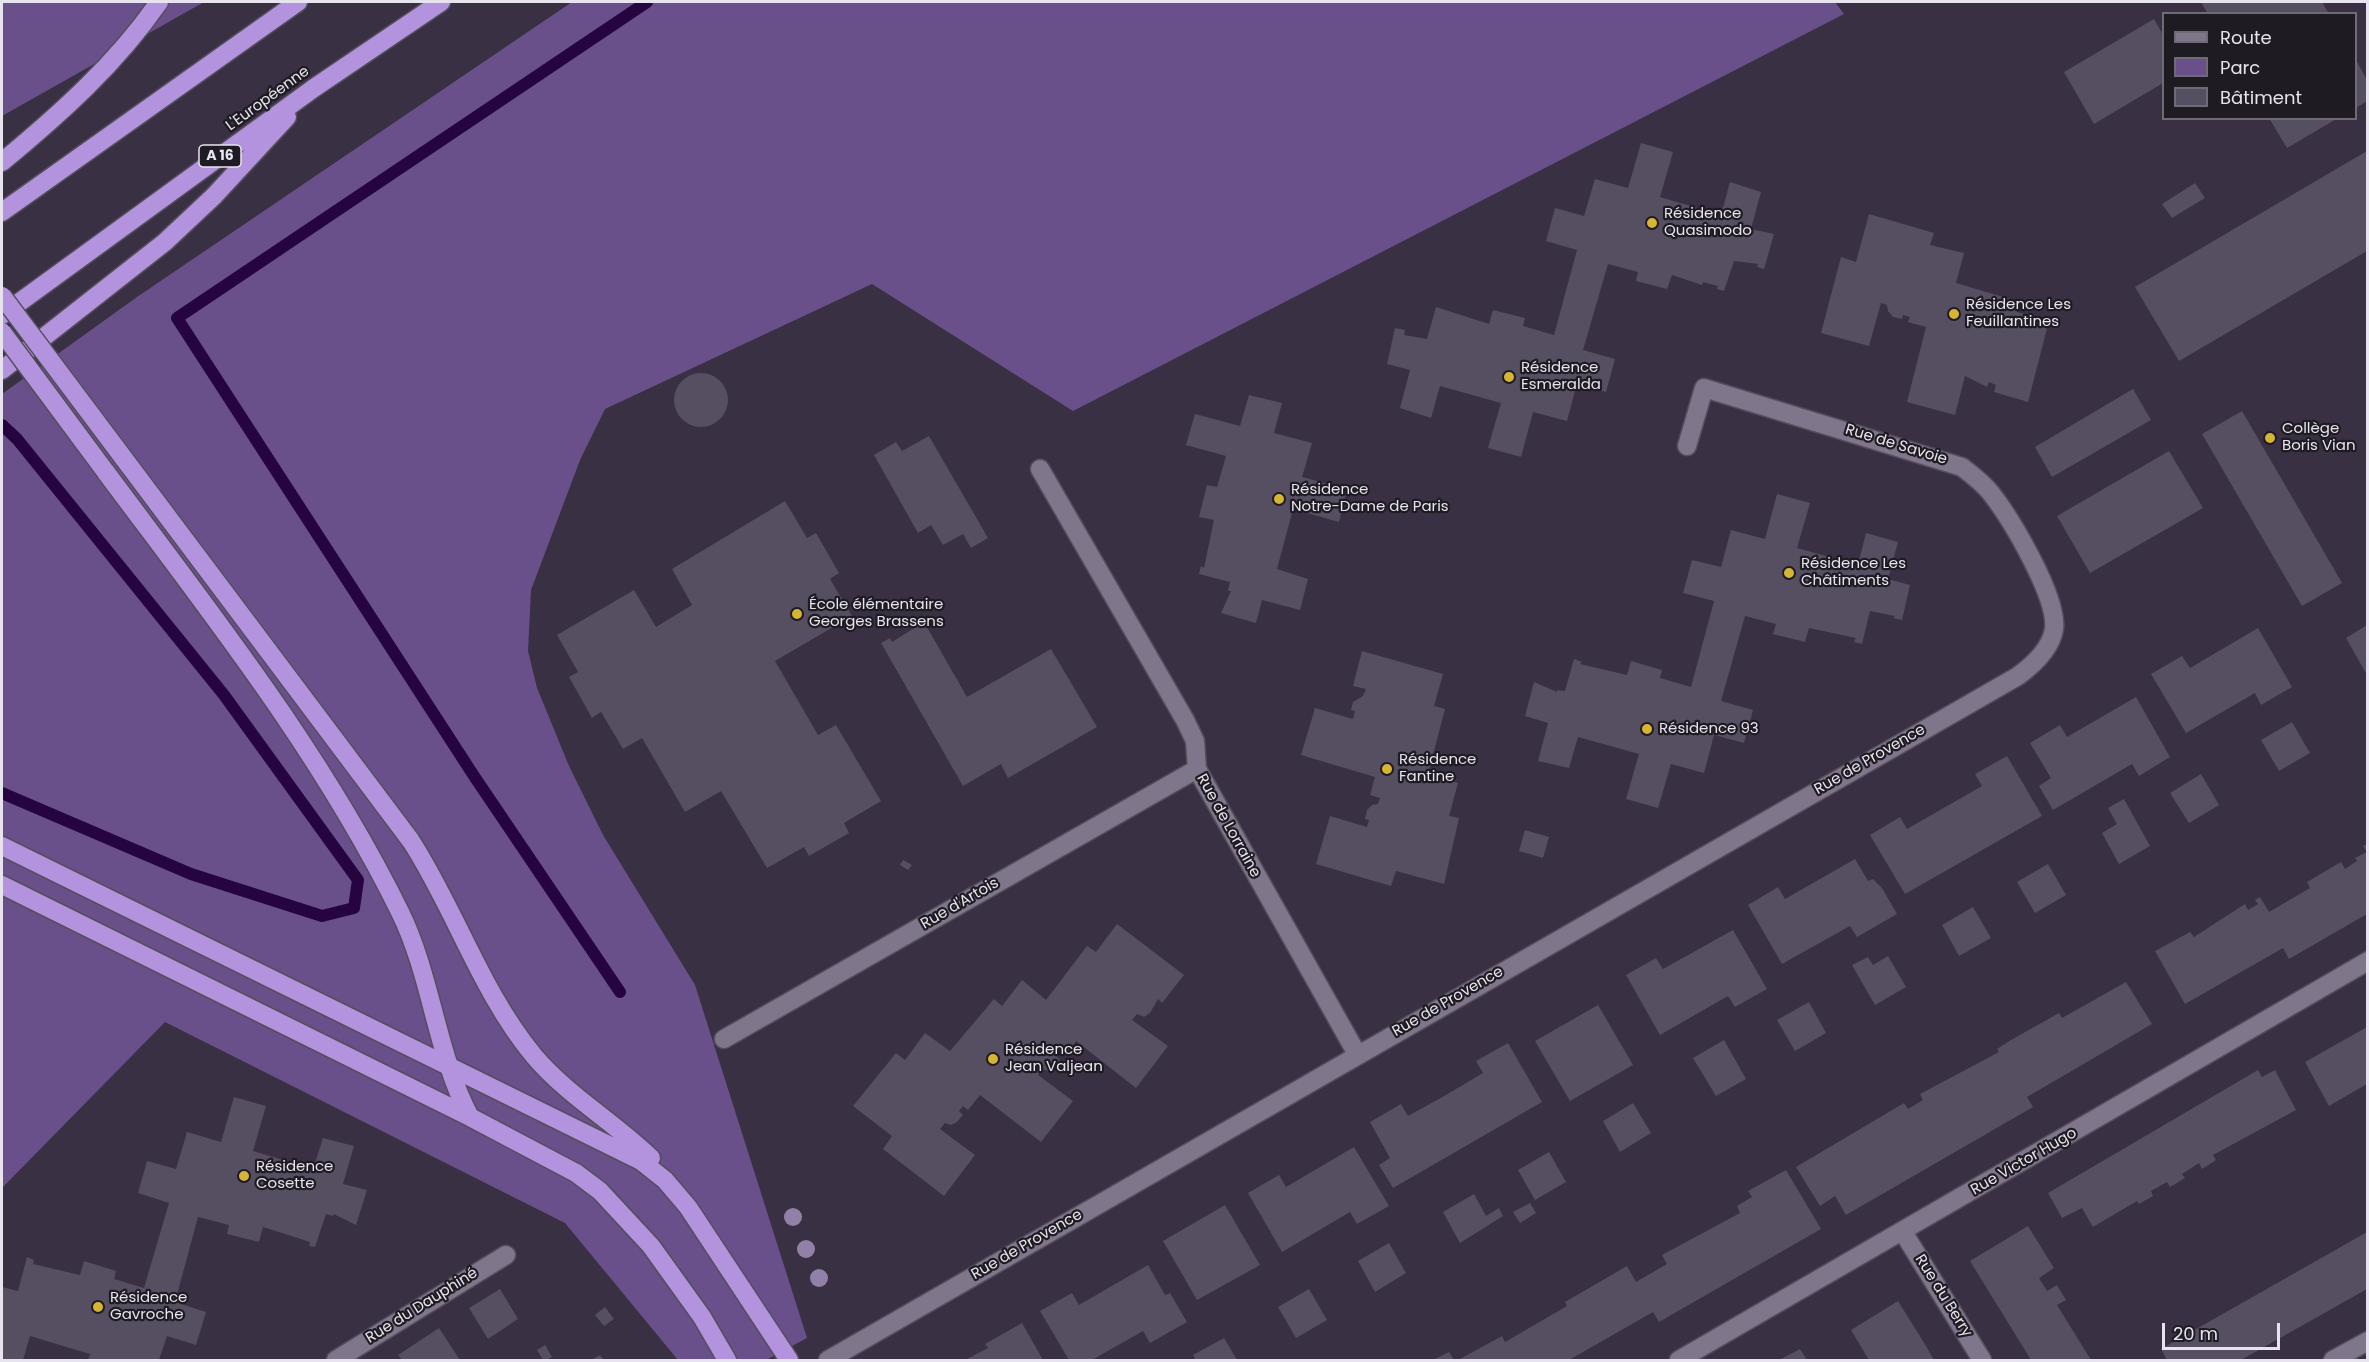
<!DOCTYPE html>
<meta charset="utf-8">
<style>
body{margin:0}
#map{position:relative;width:2369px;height:1362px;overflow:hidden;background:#393143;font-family:Poppins,sans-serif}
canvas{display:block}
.frame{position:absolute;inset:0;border:3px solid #e8e4ef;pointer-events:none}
.legend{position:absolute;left:2162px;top:12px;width:195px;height:108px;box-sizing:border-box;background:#1e1b23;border:2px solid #6f6b75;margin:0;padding:8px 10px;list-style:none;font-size:18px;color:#e8e4ef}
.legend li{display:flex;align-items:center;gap:12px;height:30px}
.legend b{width:30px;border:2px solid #6f6b75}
.scale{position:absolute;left:2162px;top:1323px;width:118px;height:27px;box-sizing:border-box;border:3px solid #e8e4ef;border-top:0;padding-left:8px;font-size:18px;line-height:21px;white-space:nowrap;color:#e8e4ef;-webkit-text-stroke:4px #1e1b23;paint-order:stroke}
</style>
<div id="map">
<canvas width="2369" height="1362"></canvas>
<div class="frame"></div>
<ul class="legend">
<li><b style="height:8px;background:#7f768b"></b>Route</li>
<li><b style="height:16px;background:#6a508a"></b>Parc</li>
<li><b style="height:16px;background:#564e61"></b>Bâtiment</li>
</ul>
<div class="scale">20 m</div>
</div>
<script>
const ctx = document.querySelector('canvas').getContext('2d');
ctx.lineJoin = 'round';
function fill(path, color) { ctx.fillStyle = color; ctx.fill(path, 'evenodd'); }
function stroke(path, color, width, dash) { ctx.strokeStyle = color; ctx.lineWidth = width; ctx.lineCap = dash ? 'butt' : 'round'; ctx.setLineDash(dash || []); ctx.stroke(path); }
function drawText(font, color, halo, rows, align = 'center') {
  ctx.font = font + ' Poppins,sans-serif'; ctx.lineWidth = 4.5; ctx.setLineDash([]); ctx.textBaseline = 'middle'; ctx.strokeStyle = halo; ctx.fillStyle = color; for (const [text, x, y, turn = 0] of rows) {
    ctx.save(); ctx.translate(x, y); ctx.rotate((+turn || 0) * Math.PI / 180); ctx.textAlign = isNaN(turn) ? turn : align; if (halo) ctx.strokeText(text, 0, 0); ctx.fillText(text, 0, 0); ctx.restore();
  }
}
fill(new Path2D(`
 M2,2h202l-202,114z
 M572,2h1263l9,12 -771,397 -201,-127 -267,125 -25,51 -49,130 -3,61 9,37 32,78 34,69 92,150 112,353 -41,22h-88l-113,-137 -400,-201 -163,166v-794l135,-97z`), '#6a508a');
stroke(new Path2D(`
 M2,425l15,14 207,256 134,185 -4,28 -32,8 -131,-42 -189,-81
 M620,992l-146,-216 -297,-458 470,-316`), '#250440', 12);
fill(new Path2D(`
 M2201,2h121l7,12h-121z
 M2154,19l9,16v48l-69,41 -30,-52z
 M2356,60l11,20v21l-11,7z
 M2269,118h69l-51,30z
 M1641,143l32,9 -13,45 61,18 9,-33 31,10 -10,37 23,5 -10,35 -7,-2 1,-3 -24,-3 -10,30 -7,-2 1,-3 -15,-4 -1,3 -30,-10 -5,14 -31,-8 2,-9 -30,-8 -25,86 32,9 -9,33 -29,-8 -10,37 -34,-9 -12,45 -33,-9 13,-45 -61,-17 -9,32 -31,-10 10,-38 -23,-6 8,-36 10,2 -1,5 23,4 9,-32 53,17 4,-14 32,8 -2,8 31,9 23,-85 -31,-9 9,-33 29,8 11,-37 33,9z
 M2367,151v100l-188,110 -44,-74z
 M2195,183l10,15 -33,20 -10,-14z
 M1869,214l65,19 -4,12 34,8 -8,30 64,19 -3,10 32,9 -21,81 -34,-10 2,-7 -7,-3 -2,5 -22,-11 -10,39 -48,-13 19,-75 -18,-5 2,-5 -7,-2 -1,4 -9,-2 -5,-6 -1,-6 -6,-2 -12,43 -48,-13 20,-76 15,5z
 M674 400a27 27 0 1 1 54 0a27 27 0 1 1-54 0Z
 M2133,389l18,31 -99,57 -17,-30z
 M1249,395l33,8 -8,30 38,10 -10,34 45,12 -8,33 -46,-13 -16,60 31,10 -8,31 -38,-10 -6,23 -35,-10 10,-22h-3l2,-9 -31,-8 2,-8 3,2 10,-48 -15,-3 8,-32 10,2 9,-31 -40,-11 9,-31 45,12z
 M2242,411l100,172 -40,23 -100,-172z
 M929,436l59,102 -17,10 -8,-14 -20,11 -12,-20 -13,8 -44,-78 22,-13 6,9z
 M2169,451l34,57 -113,65 -33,-57z
 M1777,494l33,9 -13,45 61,17 8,-32 32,9 -10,37 22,6 -8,35 -9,-2 2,-2 -25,-5 -8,33 -8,-2 2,-4 -47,-10 -4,14 -32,-8 3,-10 -31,-8 -24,85 32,9 -9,33 -30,-8 -10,38 -33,-9 -13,44 -32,-9 13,-45 -61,-17 -9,31 -31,-7 10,-38 -23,-7 9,-34 23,10v-2l8,1 9,-32 8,3 -2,2 47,11 4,-14 31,9 -2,8 31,9 23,-86 -31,-8 9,-33 29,7 10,-37 34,9z
 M785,501l22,37 9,-5 23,40 -9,6 22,37 -77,45 43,74 18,-10 45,76 -37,22 5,10 -40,23 -5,-9 -37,21 -46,-77 -36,21 -43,-74 -19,11 -22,-37 -9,6 -23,-41 9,-5 -21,-37 77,-45 22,37 36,-22 -20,-36z
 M924,622l43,75 84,-48 46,78 -89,51 -7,-14 -38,22 -82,-143 9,-5 2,4z
 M2367,625v50l-21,-37z
 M2258,628l34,59 -31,18 -6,-12 -69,40 -35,-59 31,-18 8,12z
 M1362,651l81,23 -9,32 11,3 -17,65 30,9 -9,33 10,2 -15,66 -48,-13 -5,15 -75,-22 14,-48 37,11 2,-7 -4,-1 2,-9 5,-5 6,-1 2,-6 -10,-3 5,-18 -74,-22 14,-47 38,11 2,-8 -4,-1 2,-8 10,-6 3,-7 -13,-3z
 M2136,697l34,60 -31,19 -7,-12 -79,46 -14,-24 12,-8 -21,-35 30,-18 7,12z
 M2292,722l18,31 -31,18 -18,-31z
 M2007,756l35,60 -137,78 -35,-59 30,-18 7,12 75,-43 -7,-12z
 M2201,774l18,31 -30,18 -19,-30z
 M2124,799l26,47 -31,18 -17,-31 15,-9 -9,-16z
 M1525,830l24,7 -6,21 -24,-7z
 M2367,844v70l-78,45 -6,-11 -98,56 -30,-53 35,-19 4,5 51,-33 3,6 10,-6 -3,-4 5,-3 9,15 41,-24 -3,-6 34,-20 4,7 12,-8 -2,-3 12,-6 -4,-6z
 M1855,859l13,22 5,-2 9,9 15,26 -40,23 -7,-11 -68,38 -34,-59 30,-18 7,12z
 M903,860l9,5 -4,5 -8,-5z
 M2048,864l18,31 -31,18 -18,-31z
 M1973,907l18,31 -32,18 -17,-31z
 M1117,924l67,51 -22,28 -4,-4 -8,14 -6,4 -7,-3 -5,6 36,26 -32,42 -60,-47 -11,15 -5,-4 -3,5 3,3 -6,8 -6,3 -6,-2 -4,6 35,26 -32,41 -61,-47 -12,15 -5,-4 -4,5 4,4 -6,7 -6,3 -6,-2 -5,6 35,26 -31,41 -61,-47 9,-13 -39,-30 43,-53 9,7 20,-27 25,18 44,-52 8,7 20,-26 24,20 41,-54 9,6z
 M1733,930l34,59 -32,18 -7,-11 -68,39 -34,-60 30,-17 7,11z
 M1888,956l18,31 -31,18 -23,-40 16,-8 5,8z
 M2126,982l26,42 -125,73 6,10 -187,108 -11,-19 -15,10 -24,-39 108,-64 4,6 15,-9 -3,-6 79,-42 -2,-3 14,-9 48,-27 3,5z
 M1809,1002l17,31 -31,18 -18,-31z
 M1598,1005l35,60 -63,36 -35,-60z
 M2367,1027v57l-38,22 -24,-44z
 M1724,1040l22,39 -30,17 -23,-38z
 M1508,1043l34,59 -149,86 -14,-23 11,-7 -20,-36 31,-18 7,12 38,-21 37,-22 -7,-12z
 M2258,1070l4,7 13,-7 21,40 -83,45 3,5 -14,9 -3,-6 -17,11 3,4 -15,9 -3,-5 -16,9 2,5 -14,8 -2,-3 -44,26 -11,-19 -20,10 -14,-25z
 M234,1097l32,9 -13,45 60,18 10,-31 31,8 -11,38 24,6 -11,35 -22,-11 -1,2 -7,-2 -11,33 -6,-1 1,-4 -47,-15 -4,15 -32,-8 2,-9 -31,-8 -23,85 31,10 -10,33 -29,-9 -8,24h-71l2,-6 -60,-18 -7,24h-21v-73l16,4 9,-34 7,3 -1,4 47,11 4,-14 32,10 -2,8 30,9 25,-85 -31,-10 9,-32 29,8 11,-37 34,10z
 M1633,1103l18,30 -31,19 -17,-31z
 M1354,1147l35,59 -32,18 -7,-12 -68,40 -34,-59 31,-18 7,12z
 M1549,1152l17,30 -31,18 -17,-30z
 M1786,1170l35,59 -162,93 -6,-10 -84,48h-111l44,-24 3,6 62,-36 -2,-4 62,-36 9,16 31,-18 -5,-9 78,-42 -3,-7 15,-9 -4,-6z
 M1474,1194l12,22 13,-8 4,8 -43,27 -17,-31z
 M1530,1203l6,10 -16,10 -7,-11z
 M1225,1205l35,60 -63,35 -34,-59z
 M2028,1226l26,42 -15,10 8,13 10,-6 9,15 -9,5 34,55h-60l-61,-99z
 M2367,1232v57l-126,71h-74l-6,-11z
 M1389,1243l17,30 -31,19 -17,-31z
 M1148,1265l17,30 5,-2 17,29 -37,21 -7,-12 -51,29h-23l-29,-49 32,-18 7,12z
 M500,1289l18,30 -30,20 -19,-31z
 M1309,1289l18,31 -31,18 -18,-31z
 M1898,1301l25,40 11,19h-65l-18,-30z
 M605,1307l9,12 -10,7 -9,-11z
 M1022,1323l21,37h-78l23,-12 -3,-4z
 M439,1328l21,32h-58l-4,-5z
 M1224,1338l13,22h-41l-3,-5z
 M545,1345l7,12 -6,3h-3l-6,-10z
 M1800,1349l7,11h-28l4,-2z
 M1449,1352l5,8h-21z
 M600,1355l4,5h-13z`), '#564e61');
const street = new Path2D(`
 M1040,469l145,251 10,21 2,28 160,285
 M724,1039l473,-270
 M1903,1232l79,128
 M336,1360l170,-105
 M828,1360l1190,-684c15,-11 33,-27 36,-47 4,-32 -44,-112 -64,-137 -8,-10 -18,-17 -28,-25l-258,-79 -17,58
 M2333,1360l35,-19`);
const secondary = new Path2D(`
 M1679,1360l689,-399`);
const highway = new Path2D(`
 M2,162c58,-48 114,-98 157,-160
 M2,212l296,-210
 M2,315l312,-227 127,-86
 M2,370l163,-128 49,-46 73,-79
 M122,456l289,385c45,70 70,151 123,215 34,40 80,66 117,102
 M105,471c105,141 217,282 295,441 32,65 36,141 70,205
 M2,846l639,315 24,19 23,27 101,153
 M2,885l468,232 106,56 24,18 51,55 51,71 25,43`);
stroke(street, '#544e5c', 21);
stroke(secondary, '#544e5c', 21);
stroke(highway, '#544e5c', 21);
stroke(street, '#7f768b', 18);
stroke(secondary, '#7f768b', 18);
stroke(highway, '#b493de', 18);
const highwayBridge = new Path2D(`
 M2,296l120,160
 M2,332l103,139`);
stroke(highwayBridge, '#544e5c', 21, []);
stroke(highwayBridge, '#b493de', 18);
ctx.fillStyle = '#9181a8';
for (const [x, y] of [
 [793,1217],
 [806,1249],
 [819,1278]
]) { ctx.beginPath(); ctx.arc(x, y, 9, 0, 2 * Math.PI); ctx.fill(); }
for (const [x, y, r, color] of [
 [1652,223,6,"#d6b534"],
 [1954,314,6,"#d6b534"],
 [1509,377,6,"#d6b534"],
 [2270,438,6,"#d6b534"],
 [1279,499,6,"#d6b534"],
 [1789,573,6,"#d6b534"],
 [797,614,6,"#d6b534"],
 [1647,729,6,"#d6b534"],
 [1387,769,6,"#d6b534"],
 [993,1059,6,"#d6b534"],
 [244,1176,6,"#d6b534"],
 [98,1307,6,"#d6b534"]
]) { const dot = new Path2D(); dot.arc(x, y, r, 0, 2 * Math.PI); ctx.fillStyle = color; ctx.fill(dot); stroke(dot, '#1e1b23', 2); }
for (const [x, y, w] of [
 [220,156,42]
]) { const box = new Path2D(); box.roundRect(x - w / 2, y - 11, w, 22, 4.5); ctx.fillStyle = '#1e1b23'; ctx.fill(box); stroke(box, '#e8e4ef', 1.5); }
drawText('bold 14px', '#e8e4ef', null, [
 ["A 16",220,156]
]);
drawText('15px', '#e8e4ef', '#1e1b23', [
 ["L'Européenne",268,99,-36],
 ["Rue de Savoie",1896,445,17],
 ["Rue de Provence",1870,760,-30],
 ["Rue de Lorraine",1228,826,61],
 ["Rue d'Artois",960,904,-30],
 ["Rue de Provence",1448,1002,-30],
 ["Rue Victor Hugo",2024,1162,-30],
 ["Rue de Provence",1027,1245,-30],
 ["Rue du Berry",1943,1296,58],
 ["Rue du Dauphiné",422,1306,-32]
]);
drawText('15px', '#e8e4ef', '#1e1b23', [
 ["Résidence",1664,214],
 ["Quasimodo",1664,231],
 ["Résidence Les",1966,305],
 ["Feuillantines",1966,322],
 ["Résidence",1521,368],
 ["Esmeralda",1521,385],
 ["Collège",2282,429],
 ["Boris Vian",2282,446],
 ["Résidence",1291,490],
 ["Notre-Dame de Paris",1291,507],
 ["Résidence Les",1801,564],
 ["Châtiments",1801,581],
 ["École élémentaire",809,605],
 ["Georges Brassens",809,622],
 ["Résidence 93",1659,729],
 ["Résidence",1399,760],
 ["Fantine",1399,777],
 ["Résidence",1005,1050],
 ["Jean Valjean",1005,1067],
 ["Résidence",256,1167],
 ["Cosette",256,1184],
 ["Résidence",110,1298],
 ["Gavroche",110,1315]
], 'left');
</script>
